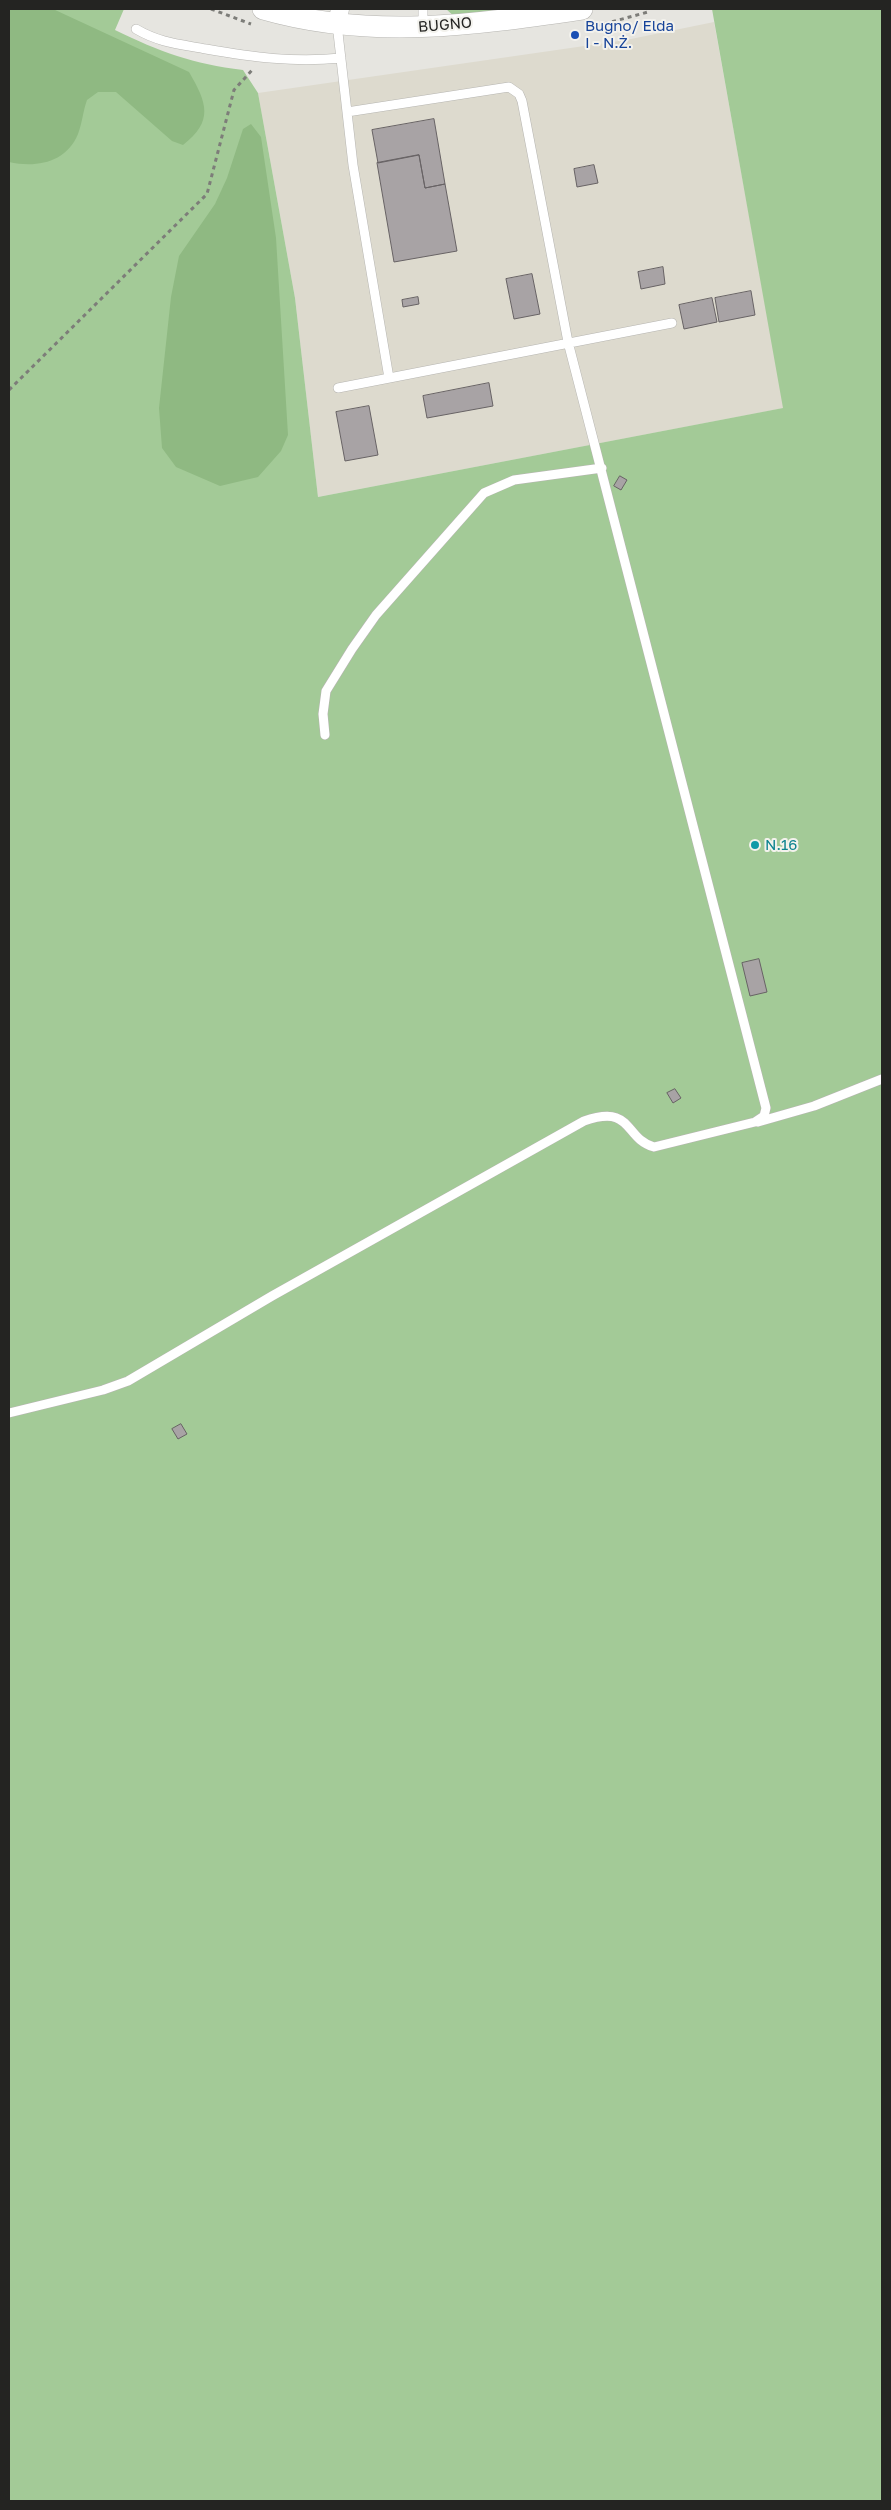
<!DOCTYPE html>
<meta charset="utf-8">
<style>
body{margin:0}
#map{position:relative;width:891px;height:2510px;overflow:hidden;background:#e6e5e0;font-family:"Golos Text",sans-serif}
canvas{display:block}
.frame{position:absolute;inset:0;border:10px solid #242422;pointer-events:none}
</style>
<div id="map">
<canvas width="891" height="2510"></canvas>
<div class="frame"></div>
</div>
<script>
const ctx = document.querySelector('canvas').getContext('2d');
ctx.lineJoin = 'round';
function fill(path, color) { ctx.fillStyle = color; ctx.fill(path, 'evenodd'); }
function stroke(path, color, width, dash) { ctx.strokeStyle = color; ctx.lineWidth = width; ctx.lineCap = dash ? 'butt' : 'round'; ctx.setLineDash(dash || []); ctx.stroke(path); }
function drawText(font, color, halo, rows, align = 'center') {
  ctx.font = font + ' "Golos Text",sans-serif'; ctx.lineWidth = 4; ctx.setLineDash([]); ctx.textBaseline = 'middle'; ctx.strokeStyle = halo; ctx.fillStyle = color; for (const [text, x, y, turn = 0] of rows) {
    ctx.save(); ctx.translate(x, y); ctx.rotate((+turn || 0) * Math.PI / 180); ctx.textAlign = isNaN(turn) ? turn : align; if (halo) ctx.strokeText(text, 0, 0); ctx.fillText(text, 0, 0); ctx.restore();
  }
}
fill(new Path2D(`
 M714,22l70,386 -466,89 -23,-199 -37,-205 368,-53z`), '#dddace');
fill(new Path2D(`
 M9,9h115l-9,21c45,22 78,34 128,40l15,23 37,205 23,199 465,-89 -71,-399h170v2492h-873z
 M446,9h87l-77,9z`), '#a3ca97');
fill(new Path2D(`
 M9,9h44l136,63c18,31 25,49 -6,73l-11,-4 -56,-49h-18l-11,8c-4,11 -5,24 -9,34 -12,29 -42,34 -69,28z
 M251,124l10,13 15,101 12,197 -7,16 -23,26 -38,9 -44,-19 -14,-19 -3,-40 12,-111 8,-41 36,-52 12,-26 16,-49z`), '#8fb982');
const building = new Path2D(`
 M434,119l11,65 -20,4 -6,-33 -41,8 -6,-33z
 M419,155l6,33 20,-4 12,67 -63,11 -17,-99z
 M594,165l4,18 -21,4 -3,-18z
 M663,267l2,17 -24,5 -3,-17z
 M532,274l8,40 -26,5 -8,-40z
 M751,291l4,24 -36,7 -4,-24z
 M418,297l1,7 -16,3 -1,-7z
 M712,298l5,24 -33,7 -5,-24z
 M489,383l4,23 -66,12 -4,-22z
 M369,406l9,49 -33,6 -9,-49z
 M620,476l7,4 -6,10 -7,-4z
 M759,959l8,33 -17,4 -8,-33z
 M675,1089l6,9 -8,5 -6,-10z
 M181,1424l6,10 -9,5 -6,-10z`);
fill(building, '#a8a3a5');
stroke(building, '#686365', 1);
const service = new Path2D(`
 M423,9v18
 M337,24l16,141 36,213
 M136,29c24,14 43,15 70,20 46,8 88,14 135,9
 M338,388l334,-65
 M325,735l-2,-21 3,-23 26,-42 24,-34 108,-122 30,-13 88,-12
 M758,1122l56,-16 68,-27
 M9,1413l94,-23 25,-9 144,-85 312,-175c50,-17 39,17 70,26l101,-25 9,-6 2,-8 -198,-766 -46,-241 -3,-7 -10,-7 -162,25`);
const minor = new Path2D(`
 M337,24l3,-15`);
const tertiary = new Path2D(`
 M263,9c108,31 210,16 319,0`);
stroke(service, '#b6b5b1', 10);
stroke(minor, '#b6b5b1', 19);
stroke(tertiary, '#b6b5b1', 22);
stroke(new Path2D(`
 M211,9l40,15
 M589,28l59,-16
 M9,390l198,-196 27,-104 19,-21`), '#7d7d79', 3, [4, 4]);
stroke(service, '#fff', 9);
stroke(minor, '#fff', 18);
stroke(tertiary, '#fff', 21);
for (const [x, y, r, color] of [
 [575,35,5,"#1a4fb4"],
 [755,845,5,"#0f9aa8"]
]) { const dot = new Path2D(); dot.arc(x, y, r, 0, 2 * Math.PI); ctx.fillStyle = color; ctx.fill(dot); stroke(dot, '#f3f2ed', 2); }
drawText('15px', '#242422', '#f3f2ed', [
 ["BUGNO",445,25,-5]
]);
drawText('15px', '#164399', '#f3f2ed', [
 ["Bugno/ Elda",585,26],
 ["I - N.Ż.",585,43]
], 'left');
drawText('15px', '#0d838f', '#f3f2ed', [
 ["N.16",765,845]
], 'left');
</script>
